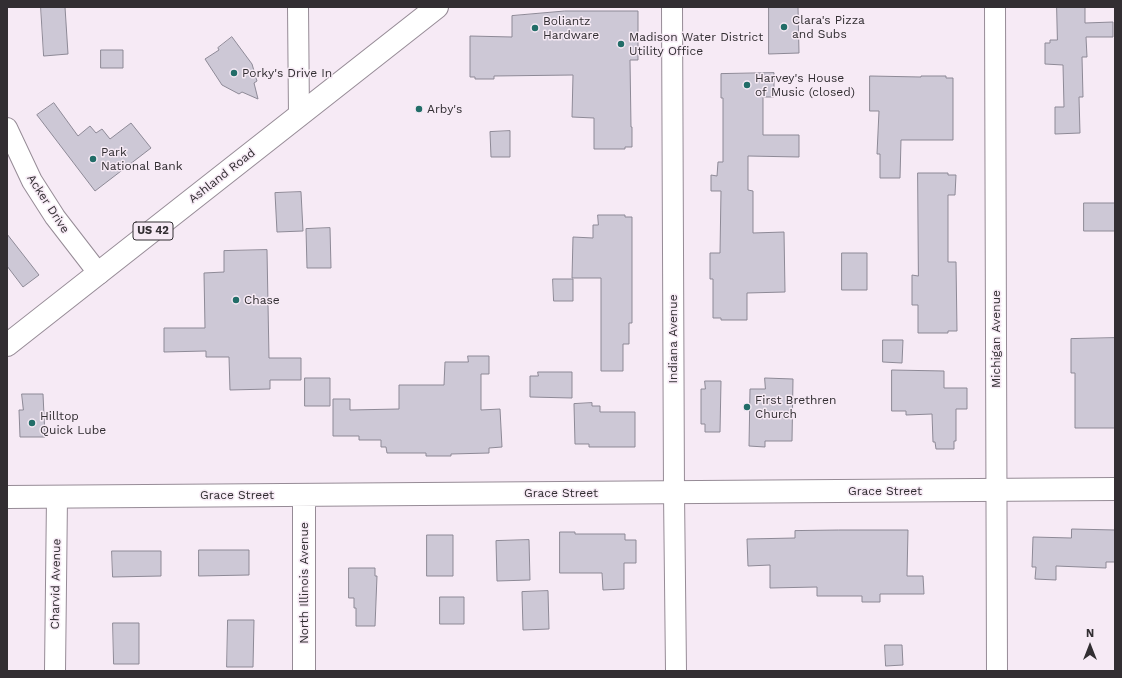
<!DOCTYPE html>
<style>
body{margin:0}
#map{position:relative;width:1122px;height:678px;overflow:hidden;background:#f6eaf5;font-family:"Work Sans",sans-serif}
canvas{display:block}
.frame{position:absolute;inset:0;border:8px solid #322e32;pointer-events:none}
.north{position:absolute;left:1070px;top:626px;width:40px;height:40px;-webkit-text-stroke:3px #f6eaf5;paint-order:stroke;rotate:0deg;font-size:11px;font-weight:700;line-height:16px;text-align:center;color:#322e32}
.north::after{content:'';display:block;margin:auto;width:14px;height:18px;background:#322e32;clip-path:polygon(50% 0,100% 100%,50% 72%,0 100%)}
</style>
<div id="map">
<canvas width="1122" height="678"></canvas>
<div class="frame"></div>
<div class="north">N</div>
</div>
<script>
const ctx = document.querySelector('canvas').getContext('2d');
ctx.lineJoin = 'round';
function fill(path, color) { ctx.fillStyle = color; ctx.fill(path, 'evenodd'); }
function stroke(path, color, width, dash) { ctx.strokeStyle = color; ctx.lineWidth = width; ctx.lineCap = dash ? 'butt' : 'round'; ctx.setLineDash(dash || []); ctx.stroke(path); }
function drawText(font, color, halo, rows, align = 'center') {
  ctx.font = font + ' "Work Sans",sans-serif'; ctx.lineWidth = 3; ctx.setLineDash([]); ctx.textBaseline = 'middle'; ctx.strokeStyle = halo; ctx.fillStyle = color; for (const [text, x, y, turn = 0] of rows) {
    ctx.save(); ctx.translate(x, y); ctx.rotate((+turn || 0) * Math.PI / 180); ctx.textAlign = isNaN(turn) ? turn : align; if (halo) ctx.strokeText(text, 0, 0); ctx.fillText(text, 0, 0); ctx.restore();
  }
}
const building = new Path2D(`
 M41,7h24l3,47 -24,2z
 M769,7h29l1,46 -30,1z
 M1057,7h28v16l28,-1v15h-27l1,20h-5l1,40h-4l1,36 -25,1v-27h9l-1,-42 -18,-1v-21h5v-3h7z
 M565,11h73v49h-8l1,67h1v20h-7v2h-31v-31l-22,-1 1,-42 -79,1v3h-19v-2h-5v-41l42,1v-21z
 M232,37l20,27 5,17 -3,2 4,16 -16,-7 -3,2 -17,-9 -17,-26 14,-9 -1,-2z
 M101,50h22v18h-22z
 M774,73v24h-11v38h36v22l-51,-1v34l5,1v42l31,-1 1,60 -38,1v27h-26v-2h-8v-39h-3v-26h10l1,-62h-10v-16l6,1 1,-14h5v-64h-2v-24z
 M870,76l51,1v-1h25v2h7v62h-52l-1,38h-20v-24h-3l2,-43h-9z
 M54,103l24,33 12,-10 6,7 6,-4 8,10 21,-16 20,25 -56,43 -58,-76z
 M510,131v26h-19l-1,-25z
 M918,173h30v2h8l-1,20h-7v67h8l1,69h-9v2h-30v-28h-6v-30l6,1z
 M301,192l2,39 -26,1 -2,-39z
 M1084,203h31v28h-31z
 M598,215h27v2h7v106h-3v21h-6v27h-22v-93h-29l1,-41 20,1v-13h5z
 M330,228l1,40h-24l-1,-39z
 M7,234l32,41 -16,12 -16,-21z
 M267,250l2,108h32v22h-31v9l-40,1 -1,-33h-23v-6l-42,1v-24h41l-1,-55 20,-1v-21z
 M842,253h25v37h-25z
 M553,279h20v22h-19z
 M1115,338v90h-40v-55h-4v-34z
 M883,340h20l-1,23 -19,-1z
 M468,356h21v18h-8v36l19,-1 2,38 -13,1v5l-38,1v2h-25v-3h-39l-1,-6h-5v-7h-22v-4h-26v-37h17v11l49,-1v-24h45l1,-23h23z
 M892,370l52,1v17h23v21h-11v32h-2v8h-18l-1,-7h-2l-1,-28 -26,1v-4h-14z
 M538,372h34v26l-42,-1v-21h8z
 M305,378h25v28h-25z
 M765,378l28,1 -1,62h-27v6l-16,-1 1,-57h15z
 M705,381h16l-1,51h-15v-8h-4v-35h4z
 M22,394h21l2,43h-25l-1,-27h4z
 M592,403v3h8v6h35v35h-46v-3h-14l-1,-40z
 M1072,529l43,1v32h-9v6l-50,-2v14l-21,-1 1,-12h-4l1,-30 38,1z
 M839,530h69l-1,46h16l1,18h-44v8h-18v-6h-45v-9l-47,1v-23l-22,1 -1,-27 48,-1v-7z
 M560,532h15v2h50v6h11v23h-12v26l-21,1 -1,-17h-42z
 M427,535h26v41h-26z
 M529,540l1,40 -33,1 -1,-40z
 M199,550h50v25l-50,1z
 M112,551h49v25l-48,1z
 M349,568h26v8h2l-2,50h-19v-18h-2v-10h-5z
 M548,591l1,38 -26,1 -1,-38z
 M440,597h24v27h-24z
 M228,620h26l-1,47h-26z
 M113,623h26v41h-25z
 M885,645h17l1,20 -17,1z`);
fill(building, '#cdc8d6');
stroke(building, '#8d8996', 1);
const minor = new Path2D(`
 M298,7l1,109
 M672,7l2,486 2,178
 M995,7l2,664
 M7,128l25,53 23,36 44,57
 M55,671l2,-174`);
const tertiary = new Path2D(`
 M304,495v176
 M7,497l1108,-8`);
const primary = new Path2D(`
 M7,345l430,-338`);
stroke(minor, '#968b96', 22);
stroke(tertiary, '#968b96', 24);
stroke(primary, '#968b96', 24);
stroke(minor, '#fff', 20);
stroke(tertiary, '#fff', 22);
stroke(primary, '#fff', 22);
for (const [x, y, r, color] of [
 [784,27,4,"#226d68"],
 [535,28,4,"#226d68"],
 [621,44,4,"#226d68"],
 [234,73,4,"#226d68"],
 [747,85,4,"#226d68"],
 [419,109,4,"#226d68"],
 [93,159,4,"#226d68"],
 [236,300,4,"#226d68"],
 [747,407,4,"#226d68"],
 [32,423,4,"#226d68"]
]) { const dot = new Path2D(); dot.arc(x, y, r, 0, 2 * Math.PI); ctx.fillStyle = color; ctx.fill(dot); stroke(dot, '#f6eaf5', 1.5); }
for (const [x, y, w] of [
 [153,231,40]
]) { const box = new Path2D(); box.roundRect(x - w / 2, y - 9, w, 18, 3); ctx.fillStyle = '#f6eaf5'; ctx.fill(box); stroke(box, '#322e32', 1); }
drawText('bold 11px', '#322e32', null, [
 ["US 42",153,231]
]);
drawText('12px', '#322e32', '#f6eaf5', [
 ["Clara's Pizza",792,20],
 ["and Subs",792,34],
 ["Boliantz",543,21],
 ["Hardware",543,35],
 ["Madison Water District",629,37],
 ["Utility Office",629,51],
 ["Porky's Drive In",242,73],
 ["Harvey's House",755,78],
 ["of Music (closed)",755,92],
 ["Arby's",427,109],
 ["Park",101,152],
 ["National Bank",101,166],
 ["Chase",244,300],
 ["First Brethren",755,400],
 ["Church",755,414],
 ["Hilltop",40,416],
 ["Quick Lube",40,430]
], 'left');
drawText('12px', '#322e32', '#f6eaf5', [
 ["Ashland Road",222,176,-38],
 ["Acker Drive",48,204,57],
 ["Indiana Avenue",673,339,-90],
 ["Michigan Avenue",996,339,-90],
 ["Grace Street",885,491],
 ["Grace Street",561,493],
 ["Grace Street",237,495],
 ["North Illinois Avenue",304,583,-90],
 ["Charvid Avenue",56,584,-89]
]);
</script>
